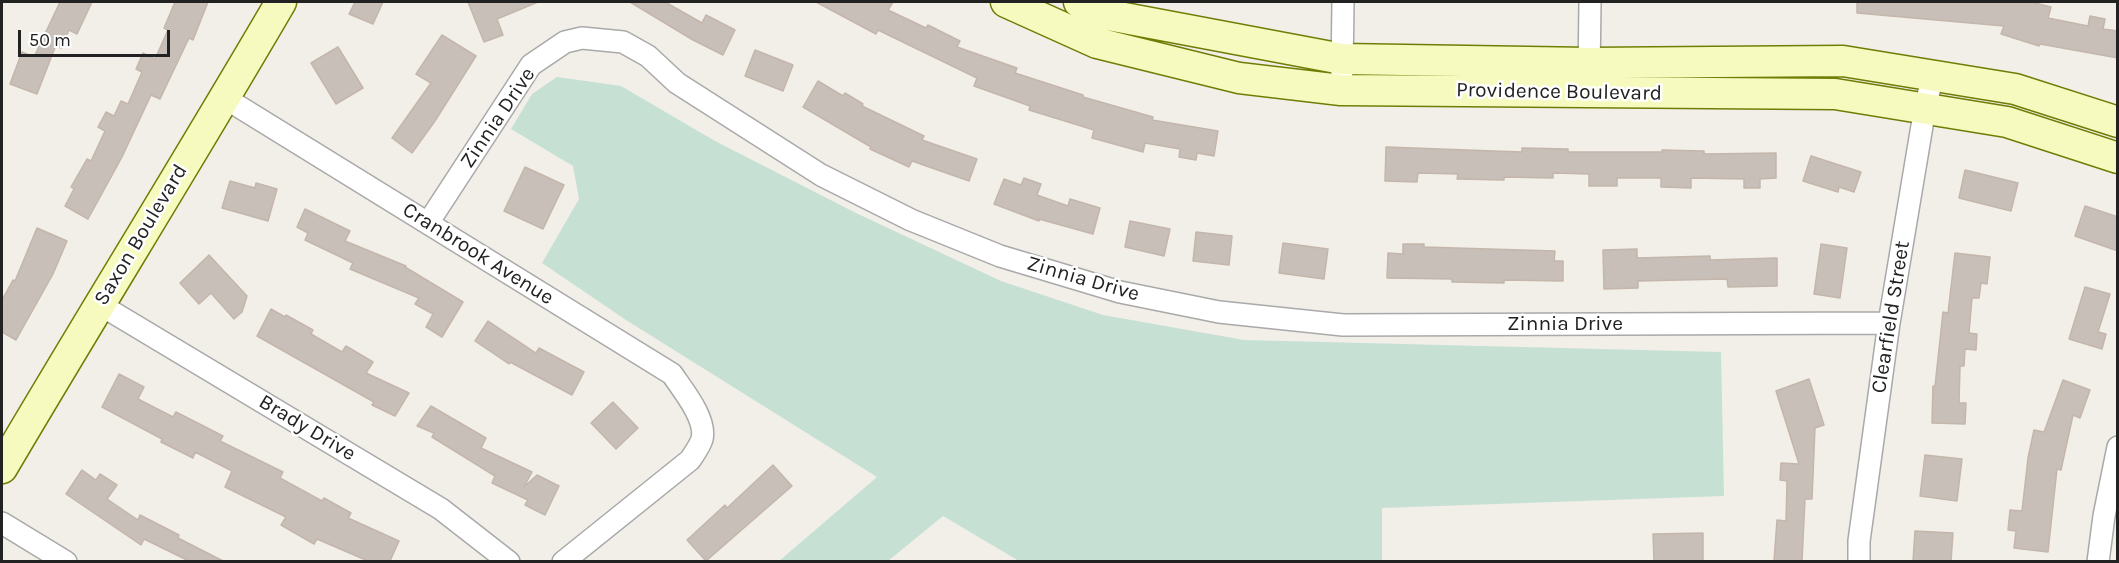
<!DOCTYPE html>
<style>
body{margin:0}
#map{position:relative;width:2119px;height:563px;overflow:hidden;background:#f2efe9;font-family:Karla,sans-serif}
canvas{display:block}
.frame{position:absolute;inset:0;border:3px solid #222;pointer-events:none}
.scale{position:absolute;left:18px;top:30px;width:152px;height:27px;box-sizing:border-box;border:3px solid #222;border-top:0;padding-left:8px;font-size:18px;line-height:21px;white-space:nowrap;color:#222;-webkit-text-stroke:4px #fff;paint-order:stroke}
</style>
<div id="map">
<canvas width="2119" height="563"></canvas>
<div class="frame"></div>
<div class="scale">50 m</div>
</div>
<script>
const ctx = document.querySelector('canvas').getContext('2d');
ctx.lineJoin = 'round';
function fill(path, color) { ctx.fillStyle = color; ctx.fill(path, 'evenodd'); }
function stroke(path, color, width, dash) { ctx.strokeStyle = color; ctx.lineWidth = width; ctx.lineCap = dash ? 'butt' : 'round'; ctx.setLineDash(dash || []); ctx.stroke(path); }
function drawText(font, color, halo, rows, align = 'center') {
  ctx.font = font + ' Karla,sans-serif'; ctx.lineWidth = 5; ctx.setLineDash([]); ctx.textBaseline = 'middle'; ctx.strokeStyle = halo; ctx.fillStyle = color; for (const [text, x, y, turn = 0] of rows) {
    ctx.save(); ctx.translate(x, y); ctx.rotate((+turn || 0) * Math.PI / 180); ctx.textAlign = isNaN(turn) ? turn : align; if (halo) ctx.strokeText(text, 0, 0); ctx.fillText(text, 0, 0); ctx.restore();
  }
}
fill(new Path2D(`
 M557,77l64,9 94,55 141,72 145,68 102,34 141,25 477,12 3,144 -342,12v53h-363l-76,-45 -55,45h-109l98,-84 -251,-157 -84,-57 37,-64 -6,-33 -62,-37 21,-35z`), '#c6e0d4');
const building = new Path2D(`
 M60,2h32l-15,32 -8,-4 -8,18 -5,-3 -19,49 -27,-10 12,-32 12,5z
 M175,2h33l-15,38 -4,-2 -29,61 -9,-4 -29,62 -34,62 -23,-13 9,-17 -3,-2 16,-28 4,2 14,-30 -7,-4 8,-15 8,4 7,-15 7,3 14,-32 -6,-3 7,-16 12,6 13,-29 -4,-2z
 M355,2h28l-10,22 -24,-10z
 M468,2h70l-41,17 6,16 -19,7z
 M630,2h35l37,21 4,-8 29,15 -12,25 -30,-15z
 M816,2h77l-5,8 38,18 2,-3 32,16 -3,6 60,21 -2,5 68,22v2l70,20 -1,3 66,11 -4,25 -17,-3 -1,7 -17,-3 1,-8 -35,-6 -2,9 -51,-14 2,-8 -65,-20 1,-4 -56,-20 3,-8 -99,-48 -2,4z
 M1857,2h174l20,5 -3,11 40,8 2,-10 15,3 -2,10 15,2v27l-78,-14 -1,2 -38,-12 3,-8 -147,-13z
 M442,35l34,21 -41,65 -23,32 -20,-15 39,-55 -15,-9z
 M338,47l25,41 -27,16 -25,-41z
 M755,50l38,15 -10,26 -38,-15z
 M818,81l25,15 2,-3 18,11 -1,2 62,30 -2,4 55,19 -8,22 -57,-20 -3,6 -39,-18 1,-2 -68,-40z
 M1386,147l136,5v-4l46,1v3h94v-2l42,1v3l72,-1v25l-16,1v9h-16v-9l-53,-1v10l-30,-1v-9h-44v8h-28v-12l-36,-1v5l-49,-1v3l-47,-1 1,-5 -40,-1 -1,9 -32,-1z
 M1811,156l50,16 -7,20 -15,-5 -1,5 -35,-11z
 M525,167l39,18 -21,44 -39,-18z
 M1965,170l53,13 -7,28 -52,-13z
 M1024,178l17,6 -4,11 31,11 2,-7 30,9 -7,26 -54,-15v2l-45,-17 10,-25 17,6z
 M230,181l25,7 1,-5 21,6 -9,32 -46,-13z
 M2085,206l33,11v34l-43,-15z
 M305,209l45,22 -5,10 61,25 -1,1 58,35 -21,35 -16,-10 7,-13 -18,-10 4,-6 -69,-29 3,-6 -48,-23 3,-7 -11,-6z
 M1130,221l40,8 -6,27 -39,-9z
 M37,228l30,13 -14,33 -37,66 -14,-8v-32l11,-20 2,1z
 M1196,232l36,4 -3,29 -36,-4z
 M1283,243l45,6 -4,30 -45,-6z
 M1403,244h21v3l131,4 -1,10h9v20l-59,-1v3l-52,-1v-3l-65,-1 1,-25 15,1z
 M1821,244l26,4 -7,50 -26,-4z
 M1637,249v9l73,-2v4l67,-2v28l-49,1 -1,-8 -89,2v7l-34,1 -1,-39z
 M1955,253l35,4 -3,27 -6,-1 -2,15h-7l-3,35 8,1 -1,16 -11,-1 -1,17h-4l-1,37h7l-1,21 -33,-1 1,-37h2l8,-74 5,1z
 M209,255l38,41 -5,16 -8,7 -23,-26 -12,11 -19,-21z
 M2085,287l25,7 -12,38 8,2 -4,15 -33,-10z
 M271,309l14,8 1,-2 27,15 -2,4 31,18 4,-6 27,16 -7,11 43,20 -14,23 -23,-11 2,-3 -117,-66z
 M488,321l48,32 3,-5 45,24 -12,23 -62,-33 -1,2 -34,-23z
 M119,374l25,13 -6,12 35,18 3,-5 47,24 -3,5 63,31 -3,6 42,23 2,-3 27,15 -3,5 51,23 -9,20h-22l-51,-22 -3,5 -33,-19 5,-8 -61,-30 7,-16 -37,-19 -2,6 -32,-16 1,-3 -60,-32z
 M1809,379l15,46 -9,3 -3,71h-7l-3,62h-28l3,-41 9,1 1,-40 -7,-1 1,-17 18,1 -23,-73z
 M2063,380l27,10 -10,28 -7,-3 -12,55 -4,-1 -9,83 -34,-4 2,-17 -8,-1 2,-20 12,1 6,-53 6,-28 10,2z
 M613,402l25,26 -22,21 -25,-26z
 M431,406l55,32 -5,10 51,24 -8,15 13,-12 22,11 -14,29 -20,-10 3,-5 -36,-17 3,-7 -63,-39 2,-4 -17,-7z
 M1925,455l37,4 -5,42 -37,-5z
 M773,465l19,21 -86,75 -19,-21 38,-35 2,3z
 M82,470l14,10 4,-6 17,11 -10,14 31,21 2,-5 39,20 -1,3 45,23h-34l-45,-22 -3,6 -75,-51z
 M1915,531l38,2 -2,28h-38z
 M1703,533v28h-49l-1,-27z`);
fill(building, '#c7bfb8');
stroke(building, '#c4b6ab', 1.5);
const minor = new Path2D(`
 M1342,73l1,-71
 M1589,76l1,-74
 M225,98l447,276c10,15 35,45 30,65 -2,7 -8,15 -12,21l-127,102
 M428,223l103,-158 34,-23 17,-4 41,4 25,14 29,27 144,92 90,45 89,36 120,36 99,20 124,13 546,-2
 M99,304l342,205 68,53
 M2,523l64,39
 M1859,562v-21l30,-218 36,-215 8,-33
 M2098,562l6,-46 14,-69`);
const secondary = new Path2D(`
 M1006,2l91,41 142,35 102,12 494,4 172,28 111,36
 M1079,2l24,12 239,45 247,4 254,-2 172,28 103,33
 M2,468c92,-156 188,-310 279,-466`);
stroke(minor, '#a9a9a9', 24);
stroke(secondary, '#707d05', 33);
stroke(minor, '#fff', 21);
stroke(secondary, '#f7fabf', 30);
drawText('21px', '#222', '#fff', [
 ["Providence Boulevard",1559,92,1],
 ["Zinnia Drive",498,118,-56],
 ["Saxon Boulevard",141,235,-59],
 ["Cranbrook Avenue",478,254,32],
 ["Zinnia Drive",1083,279,16],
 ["Clearfield Street",1891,317,-81],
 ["Zinnia Drive",1565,324],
 ["Brady Drive",307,428,31]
]);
</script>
